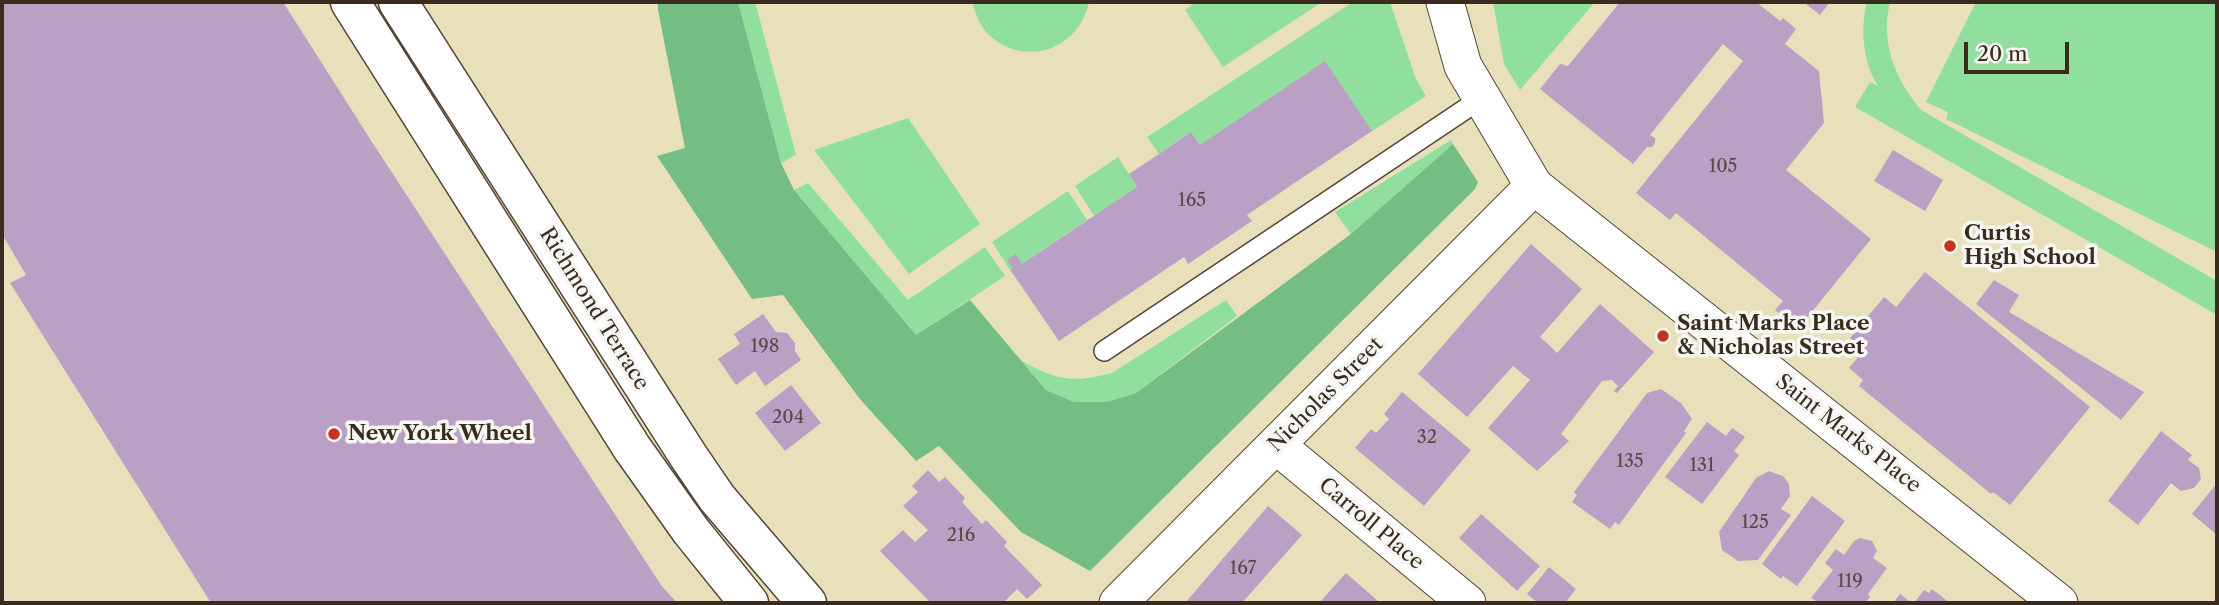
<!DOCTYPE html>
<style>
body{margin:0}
#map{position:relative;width:2219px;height:605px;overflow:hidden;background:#e8e0bb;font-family:"Libre Caslon Text",serif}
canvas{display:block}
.frame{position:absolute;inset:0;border:4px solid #3b2a1e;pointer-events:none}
.scale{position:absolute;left:1964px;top:42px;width:105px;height:32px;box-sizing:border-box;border:4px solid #3b2a1e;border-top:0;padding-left:9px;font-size:21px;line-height:24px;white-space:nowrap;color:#3b2a1e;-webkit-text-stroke:5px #f6f6f2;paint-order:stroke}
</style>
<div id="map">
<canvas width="2219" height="605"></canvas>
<div class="frame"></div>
<div class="scale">20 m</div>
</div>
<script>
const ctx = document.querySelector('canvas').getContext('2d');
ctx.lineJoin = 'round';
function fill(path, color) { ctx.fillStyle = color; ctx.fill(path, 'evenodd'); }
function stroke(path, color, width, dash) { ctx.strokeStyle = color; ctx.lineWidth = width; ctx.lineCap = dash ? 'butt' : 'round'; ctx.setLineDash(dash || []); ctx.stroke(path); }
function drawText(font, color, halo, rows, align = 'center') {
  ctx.font = font + ' "Libre Caslon Text",serif'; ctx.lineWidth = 7; ctx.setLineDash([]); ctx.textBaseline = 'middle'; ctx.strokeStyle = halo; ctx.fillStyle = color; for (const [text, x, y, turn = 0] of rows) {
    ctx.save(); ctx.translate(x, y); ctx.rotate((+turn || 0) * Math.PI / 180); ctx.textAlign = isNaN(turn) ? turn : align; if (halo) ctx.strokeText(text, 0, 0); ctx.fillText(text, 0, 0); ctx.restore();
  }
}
fill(new Path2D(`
 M738,2h17l41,153 -15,8z
 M972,2h117c-10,47 -62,66 -99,34 -10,-9 -14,-22 -18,-34z
 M1192,2h130l-99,65 -38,-57 7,-5z
 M1353,2h37l26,77 10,17 -54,35 -172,14 -9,-13 -32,22 -12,-17z
 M1493,2h102l-75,88 -16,-26z
 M1867,2h23c-10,40 5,77 31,108l296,171v34l-362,-208 15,-25 8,4c-15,-23 -18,-58 -11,-84z
 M1976,2h241v250l-271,-133 2,-7 -22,-10z
 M908,118l72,106 -71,50 -95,-124z
 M1451,140l2,4 -102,90 -16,-22z
 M1118,157l19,30 -43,29 -19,-30z
 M808,183l100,117 77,-53 20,29 -89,59 -122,-145z
 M1068,191l19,29 -65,44 -6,-9 -3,13 -3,2 -18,-28z
 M1226,300l11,16 -101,77 -29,9h-33l-28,-12 -24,-29c36,20 51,22 90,12z`), '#90df9e');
fill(new Path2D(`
 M658,2h80l43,161 13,27 122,145 54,-35 76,90 28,12h33l29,-9 215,-159 102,-90 25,38 -3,7 -385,382 -69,-39 -82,-86 -23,15 -57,-63 -76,-103 -31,4 -95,-143 28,-8 -27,-138z`), '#74be85');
fill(new Path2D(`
 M2,2h281l89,140 289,443 16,18h-466l-201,-320 16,-8 -24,-41z
 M1620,2h136l24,19 3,-3 13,11 -11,15 34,27 5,52 -38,47 85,69 -73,90 -23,-19 8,-9 -107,-88 -6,7 -34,-27 107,-132 -20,-17 -73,91 5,3v5l-3,4h-5l-14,17 -93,-75 20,-25 8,2z
 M1803,2h27l-10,13z
 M1325,61l47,70 -125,84 5,6 -64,43 -4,-7 -125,84 -46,-67 -3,-4 3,-2 -6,-8 9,-6 6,10 115,-77 -8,-13 30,-20 32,-22 9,13z
 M1893,150l50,30 -18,31 -51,-30z
 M1531,244l51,45 -42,48 8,7 9,9 43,-49 54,48 -37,41 -3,-2 4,-5 -6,-6 -10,1 -41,53 8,7 -32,30 -49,-43 42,-48 -17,-14 -46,51 -49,-43z
 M1925,272l165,135 -80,98 -17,-13 -2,2 -132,-108 4,-6 -14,-12 15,-18 -14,-12 34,-41 12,10z
 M1994,280l25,15 -10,17 135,80 -23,28 -145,-116z
 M763,314l13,18 11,1 8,10v8l6,9 -36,26 -10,-15 -19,14 -18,-26 22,-15 -6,-10z
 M791,385l30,38 -36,28 -30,-38z
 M1661,389l20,14 11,16 -8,12 2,2 -67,92 -4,-3 -5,7 -38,-27 5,-7 -3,-3 73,-99z
 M1402,392l69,58 -47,56 -69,-58 16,-19 5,4 13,-14 -5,-5z
 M1707,422l19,14 6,-8 13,9 -11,14 5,4 -37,49 -37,-27z
 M2161,431l31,24 -4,5 11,8 2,11 -7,9 -13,3 -10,-8 -33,42 -30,-24z
 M928,470l11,12 6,-5 20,21 -3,4 20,22 4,-4 21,22 -3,4 38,39 -15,14 -10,-10 -14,14h-72l-51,-52 23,-21 12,12 13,-12 -25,-24 15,-14 -6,-6z
 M1769,471l14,5 6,8 1,12 -9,13 10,6 -33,45 -20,1 -16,-11 -3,-18 37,-54z
 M2217,483v52l-25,-21z
 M1812,496l33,25 -48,65 -14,-10 -2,3 -19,-15z
 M1268,506l34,29 -60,68h-57z
 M1481,514l59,52 -23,25 -58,-53z
 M1860,538l12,3 5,10 -4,7 14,10 -19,26 2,3 -5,6h-46l-8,-5 22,-28 -8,-7 11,-14 8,6 10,-14z
 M1549,567l27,22 -11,14h-27l-11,-9z
 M1346,573l32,28 -2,2h-57z
 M1932,589l18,14h-36l10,-13 5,3z
 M1900,594l12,9h-19z`), '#bba0c5');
const service = new Path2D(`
 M1104,351l378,-253`);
const minor = new Path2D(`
 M1445,2l18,64 71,120 525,417
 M1276,445l191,158
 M1118,603l416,-417`);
const secondary = new Path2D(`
 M350,2l282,446 59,83 58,72
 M398,2l291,455 28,41 90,105`);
stroke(service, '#554536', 22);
stroke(minor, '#554536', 39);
stroke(secondary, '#554536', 41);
stroke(service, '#fff', 19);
stroke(minor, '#fff', 37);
stroke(secondary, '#fff', 38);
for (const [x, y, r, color] of [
 [1950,246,7,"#c8321e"],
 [1663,336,7,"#c8321e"],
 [334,434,7,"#c8321e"]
]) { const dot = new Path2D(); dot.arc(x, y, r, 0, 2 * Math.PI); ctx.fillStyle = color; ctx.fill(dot); stroke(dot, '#f6f6f2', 2.5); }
drawText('18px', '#5b4848', null, [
 ["105",1723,167],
 ["165",1192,201],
 ["198",765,347],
 ["204",788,418],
 ["32",1427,438],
 ["135",1630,462],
 ["131",1702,466],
 ["125",1755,523],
 ["216",961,536],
 ["167",1243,569],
 ["119",1850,582]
]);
drawText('bold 21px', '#3b2a1e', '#f6f6f2', [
 ["Curtis",1964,234],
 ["High School",1964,258],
 ["Saint Marks Place",1677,324],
 ["& Nicholas Street",1677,348],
 ["New York Wheel",348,434]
], 'left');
drawText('21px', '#3b2a1e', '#f6f6f2', [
 ["Richmond Terrace",594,309,58],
 ["Nicholas Street",1326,395,-45],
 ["Saint Marks Place",1848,434,38],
 ["Carroll Place",1371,524,40]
]);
</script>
